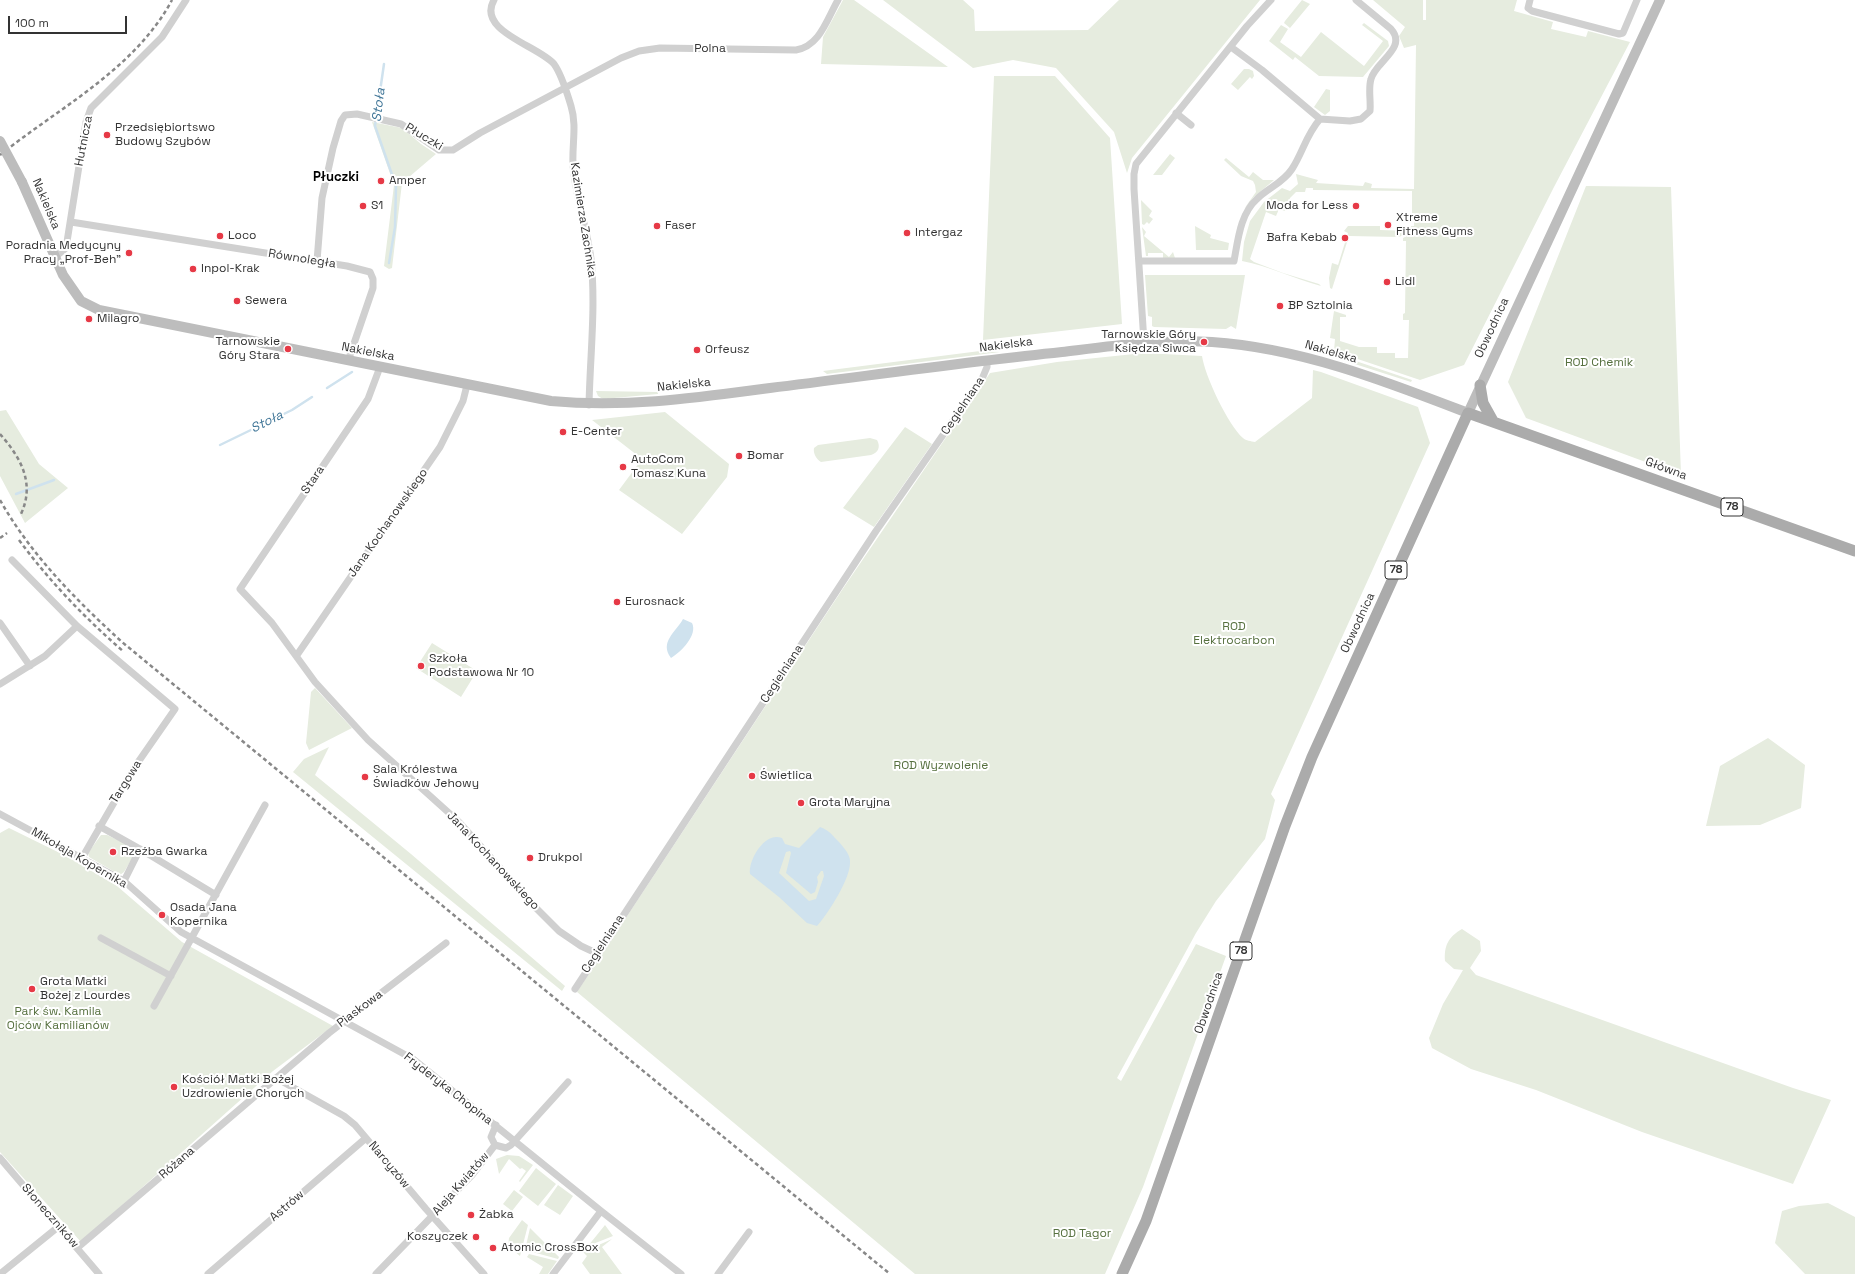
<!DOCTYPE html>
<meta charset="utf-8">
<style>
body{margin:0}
#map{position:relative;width:1855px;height:1274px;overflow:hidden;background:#fff;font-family:"Space Grotesk",sans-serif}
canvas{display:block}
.scale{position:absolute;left:8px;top:16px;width:119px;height:18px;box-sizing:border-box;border:2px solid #333;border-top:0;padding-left:5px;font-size:12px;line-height:14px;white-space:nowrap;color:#333;-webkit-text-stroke:3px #fff;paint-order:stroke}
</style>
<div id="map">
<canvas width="1855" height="1274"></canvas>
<div class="scale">100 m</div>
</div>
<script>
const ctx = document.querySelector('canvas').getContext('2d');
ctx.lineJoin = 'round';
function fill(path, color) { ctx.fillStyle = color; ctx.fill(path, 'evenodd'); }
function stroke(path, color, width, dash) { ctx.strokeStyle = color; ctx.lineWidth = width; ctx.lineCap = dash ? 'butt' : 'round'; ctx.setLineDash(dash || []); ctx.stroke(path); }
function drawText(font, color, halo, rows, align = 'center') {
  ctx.font = font + ' "Space Grotesk",sans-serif'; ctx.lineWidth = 4; ctx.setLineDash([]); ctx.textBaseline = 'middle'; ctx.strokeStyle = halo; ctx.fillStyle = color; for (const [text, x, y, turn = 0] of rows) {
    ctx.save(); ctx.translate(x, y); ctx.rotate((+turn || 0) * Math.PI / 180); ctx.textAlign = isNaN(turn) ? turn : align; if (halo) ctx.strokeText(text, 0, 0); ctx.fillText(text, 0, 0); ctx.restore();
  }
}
fill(new Path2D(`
 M843,0h11l94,67 -127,-3 2,-27z
 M883,0h80l11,10 1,21 113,-1 31,-30h141l-128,158 -5,15 -13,-41 -58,-64 -43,-8 -40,8z
 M1302,0l8,4 -20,24 -6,-5 1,-2z
 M1373,0h50v20h3v-20h91l-3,11 39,11 -2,7 35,8 2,-6 42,11 -76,145 -90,178 -44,15 -86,-29 1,-12 -5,-1 4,-27 12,4v2h-6v24l19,6h18v6h18v5h13l1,-38h-6v-6l2,-1 1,-72h-3v-3l6,-3 4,1 1,-6 -15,7 -50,-1 -17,53 -2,-1 -1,-10 3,-15 6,2 10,-32 -4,-2 4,-5h32v4l31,1v-5h3v-9h-2v-26l-99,-1v-2h-7l-1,4h-9l-6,6 -5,13 -6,-2 -3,7 -10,-4 -16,47 4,3 29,11 36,11 2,2c-27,-7 -52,-20 -79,-25l2,-19 6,-21 14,-19 18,-14 8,3 8,-7 -2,-10 22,6 -2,3 47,3 2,-4 7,2 -1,4 43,1 2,-144 -12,3 -5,-12 6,-9z
 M1364,23l24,18 1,5 -26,31 -44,-1 -24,-19 -2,3 -24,-19 12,-16 7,4 -8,13 21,15 20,-25 43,34 19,-25 -21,-16z
 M1244,69h5l4,2 1,5 -2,3 -2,-2 -12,13 -7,-6z
 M994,76h61l55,62 12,186 -139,16z
 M1326,89l4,1v21l-5,4 -11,-8z
 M372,122l30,6 19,16 15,10 -34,29 -10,85 -3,1 -5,-3 10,-81z
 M1170,154l5,4 -13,17h-9z
 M1226,158l23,19 4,-5 10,8h11l-20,17 -10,12 12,-17 -1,-7 -2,-4 -12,-5 -17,-16z
 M1586,186l85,1 10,288 -155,-57 -18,-36z
 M1141,200l11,11 -3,5 4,3 -4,5 -2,-2 -3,3 -2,-1z
 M1195,226l16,9 -1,3 19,5 -1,7h-32z
 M1142,227l4,5 -2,4 25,21 4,-5 2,6 -12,1v-6h-15v3h-2z
 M1145,275h100l-9,54 -5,-3 -5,3 -72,-2 -2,-1v-9l-4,-1z
 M1327,345l3,1v4l5,4 77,26 -1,2 -78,-25 -6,-5z
 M980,351l20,1 -173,22 -4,-3z
 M1144,353l58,3c3,20 26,69 41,82 3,3 8,3 12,4l57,-44 1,-28 8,2 97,35 12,36 -159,351 4,6 -10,39 -49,62 -20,32 -79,145 4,3 75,-137 30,12 -83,231 -38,87h-190l-338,-282 265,-402 148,-217 67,-11z
 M596,391l62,1v2l-55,5 -5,-3z
 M6,410l33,54 29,24 -43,35 -25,-47v-65z
 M665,412l64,52 -2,13 -45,57 -63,-44 23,-31 -50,-39z
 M905,427l27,17 -58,83 -31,-19z
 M870,438l7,2c4,7 1,13 -6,15l-50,7c-5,-3 -8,-9 -7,-14l4,-3z
 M432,643l45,28 -16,26 -45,-29z
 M315,688l37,40 -43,22 -3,-7 5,-51z
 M1768,738l37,27 -4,43 -41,17 -54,1 14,-60z
 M329,747l-14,28 96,79 154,132 -3,5 -269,-219 11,-13z
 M9,828l57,28 51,30 65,56 151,84 -60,45 -192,171 -81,-90v-319z
 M101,835h6l28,13 1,4 -12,20 -4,3 -31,-18 -1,-4z
 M1462,929l18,12 1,10 -11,17 6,7 317,113 38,12 -38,84 -151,-52 -106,-42 -65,-21 -39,-21 -3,-10 14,-34 20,-34 -9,-1 -9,-8c-1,-15 3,-24 17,-32z
 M507,1155l12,1 14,9 -13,17 -1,-1 7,-10 -4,-3 -2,1 -11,-10 -10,15 -3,-15z
 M536,1168l20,16 -18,22 -19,-15z
 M558,1185l15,11 -13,19 -16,-10z
 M514,1190l9,7 -11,14 -9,-7z
 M1828,1203l27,14v57h-50l-30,-31 7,-32 17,-5z
 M522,1220l6,5 -8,31 -12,-10 1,-8z
 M605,1225l8,11 -25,10z
 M530,1228l29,29 -1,2 -33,-9z
 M612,1239l-10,8 20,27h-32l-8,-11 5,-7 -4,-4z
 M529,1254l28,7 -9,13h-9l4,-7 -16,-10z`), '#e6ecdf');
fill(new Path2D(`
 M683,619l9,4c6,12 -11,29 -21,35 -12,-16 5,-26 12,-39z
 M820,827c9,3 12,8 19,15 5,6 12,13 11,21 0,16 -22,51 -33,63l-10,-3 -28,-26 -29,-23c-2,-14 15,-43 32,-36l3,6 14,4zM790,851l1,2 -5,20 25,21 4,-2 3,-10 -1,-5 4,-6h2l1,5 -8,23 -7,2 -30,-28 7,-21z`), '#cfe2ee');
stroke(new Path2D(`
 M384,64l-9,62 21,60 -1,41 -6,36
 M327,388l25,-16
 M220,445l72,-35 20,-13
 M16,494l38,-14`), '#cfe2ee', 2.5);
stroke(new Path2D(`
 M494,0c-18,31 45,46 60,64 8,11 13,29 17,42 6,19 1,38 2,58 2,32 14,63 18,95 5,48 -1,98 -2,146
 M1530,0l-2,8 4,3 87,23 4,-1 14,-33
 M1231,47l31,23 58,49 30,2 11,-2 9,-8c1,-11 -2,-22 1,-32 4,-17 37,-31 20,-50l-35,-29
 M1176,113l15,12
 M71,222l276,44 23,6 3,7v9l-25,73
 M55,257l11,-9 20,-126 5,-14 71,-71 24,-37
 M317,261l5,-63 11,-50 8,-27 4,-6 12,-1 44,10 38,26h14l27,-17 141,-75 18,-7 21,-3 136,2c24,-4 31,-31 42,-50
 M1139,261h95c4,-21 6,-47 23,-62 11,-11 26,-16 35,-30 11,-17 14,-34 28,-50
 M1144,342l-10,-153v-15l2,-10 111,-138 24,-26
 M380,367l-12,32 -128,190 32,34 43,59 53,58 91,82 76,85 24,24 22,15 15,7
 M12,560l65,66 98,83 -41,59 -52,90
 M0,623l30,43
 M297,655l143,-208 23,-46 4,-16
 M0,684l45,-28 32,-30
 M0,814l124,67 57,51 232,127 188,152 80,63
 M99,826l41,23 76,46
 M124,881l16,-32
 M101,938l70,38
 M575,989l301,-458 106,-152 5,-12v-7
 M154,1006l111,-201
 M276,1078l68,38 11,9 71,84 58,65
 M496,1125l-5,12 4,8 11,3 5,-3 57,-63
 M0,1158l99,116
 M77,1248l252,-215 117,-90
 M0,1274l58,-47
 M208,1274l158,-136
 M376,1274l96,-99 23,-30
 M553,1274l48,-63
 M718,1274l31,-42`), '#d0d0d0', 7);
stroke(new Path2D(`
 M22,182l41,93 18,26 18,9 452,91c75,7 144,-3 219,-13 97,-12 195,-26 292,-36 50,-6 99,-13 150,-10 89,6 173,39 256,71l192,-413`), '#bdbdbd', 10);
stroke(new Path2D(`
 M1480,385l3,18 10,18
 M1122,1274l24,-53 139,-395 27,-69 156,-344 387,138`), '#ababab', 11);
stroke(new Path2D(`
 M0,155c60,-48 135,-86 172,-155
 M0,434c21,24 36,50 20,82
 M0,500c31,55 76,100 122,142l768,632
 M0,538l7,-5
 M19,540c31,42 66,78 105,112`), '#888', 2.5, [4, 3]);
stroke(new Path2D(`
 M0,141l22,41`), '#bdbdbd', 10);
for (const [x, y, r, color] of [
 [107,135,4,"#e63946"],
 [381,181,4,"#e63946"],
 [363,206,4,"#e63946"],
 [1356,206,4,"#e63946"],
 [1388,225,4,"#e63946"],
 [657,226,4,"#e63946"],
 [907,233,4,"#e63946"],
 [220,236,4,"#e63946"],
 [1345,238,4,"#e63946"],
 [129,253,4,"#e63946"],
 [193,269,4,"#e63946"],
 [1387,282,4,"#e63946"],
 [237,301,4,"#e63946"],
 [1280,306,4,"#e63946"],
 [89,319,4,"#e63946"],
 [1204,342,4,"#e63946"],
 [288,349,4,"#e63946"],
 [697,350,4,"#e63946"],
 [563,432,4,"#e63946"],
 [739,456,4,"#e63946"],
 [623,467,4,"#e63946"],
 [617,602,4,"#e63946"],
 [421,666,4,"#e63946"],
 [752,776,4,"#e63946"],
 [365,777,4,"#e63946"],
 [801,803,4,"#e63946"],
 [113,852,4,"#e63946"],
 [530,858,4,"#e63946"],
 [162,915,4,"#e63946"],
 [32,989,4,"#e63946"],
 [174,1087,4,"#e63946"],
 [471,1215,4,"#e63946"],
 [476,1237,4,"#e63946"],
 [493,1248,4,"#e63946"]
]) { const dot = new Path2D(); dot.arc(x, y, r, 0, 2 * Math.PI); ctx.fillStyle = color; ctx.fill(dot); stroke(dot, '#fff', 1.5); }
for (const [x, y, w] of [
 [1732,507,22],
 [1396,570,22],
 [1241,951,22]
]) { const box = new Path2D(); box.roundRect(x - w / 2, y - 9, w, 18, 3); ctx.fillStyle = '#fff'; ctx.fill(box); stroke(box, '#333', 1); }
drawText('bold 11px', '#333', null, [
 ["78",1732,507],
 ["78",1396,570],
 ["78",1241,951]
]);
drawText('12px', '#333', '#fff', [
 ["Polna",710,49],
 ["Płuczki",424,137,31],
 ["Hutnicza",84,141,-79],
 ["Nakielska",46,204,67],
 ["Kazimierza Zachnika",583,220,81],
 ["Równoległa",302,259,9],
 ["Obwodnica",1492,328,-65],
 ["Nakielska",1006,345,-7],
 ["Nakielska",368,352,11],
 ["Nakielska",1331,352,16],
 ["Nakielska",684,385,-6],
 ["Cegielniana",963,406,-56],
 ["Główna",1666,469,20],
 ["Stara",313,480,-56],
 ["Jana Kochanowskiego",388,523,-55],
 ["Obwodnica",1358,623,-65],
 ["Cegielniana",782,674,-57],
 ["Targowa",126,782,-58],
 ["Mikołaja Kopernika",79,858,30],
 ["Jana Kochanowskiego",493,861,47],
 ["Cegielniana",603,944,-57],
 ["Obwodnica",1209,1003,-71],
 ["Piaskowa",360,1009,-37],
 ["Fryderyka Chopina",448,1089,38],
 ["Różana",177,1163,-41],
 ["Narcyzów",389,1165,50],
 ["Aleja Kwiatów",461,1184,-49],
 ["Astrów",287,1206,-41],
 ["Słoneczników",50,1216,49]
]);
drawText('12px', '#333', '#fff', [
 ["Przedsiębiortswo",115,128],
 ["Budowy Szybów",115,142],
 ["Amper",389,181],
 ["S1",371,206],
 ["Moda for Less",1348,206,"right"],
 ["Xtreme",1396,218],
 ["Fitness Gyms",1396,232],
 ["Faser",665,226],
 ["Intergaz",915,233],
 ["Loco",228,236],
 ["Bafra Kebab",1337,238,"right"],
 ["Poradnia Medycyny",121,246,"right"],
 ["Pracy „Prof-Beh”",121,260,"right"],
 ["Inpol-Krak",201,269],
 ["Lidl",1395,282],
 ["Sewera",245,301],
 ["BP Sztolnia",1288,306],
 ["Milagro",97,319],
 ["Tarnowskie Góry",1196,335,"right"],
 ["Księdza Siwca",1196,349,"right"],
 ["Tarnowskie",280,342,"right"],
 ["Góry Stara",280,356,"right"],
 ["Orfeusz",705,350],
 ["E-Center",571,432],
 ["Bomar",747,456],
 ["AutoCom",631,460],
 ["Tomasz Kuna",631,474],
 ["Eurosnack",625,602],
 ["Szkoła",429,659],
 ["Podstawowa Nr 10",429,673],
 ["Sala Królestwa",373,770],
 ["Świadków Jehowy",373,784],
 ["Świetlica",760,776],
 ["Grota Maryjna",809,803],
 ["Rzeźba Gwarka",121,852],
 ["Drukpol",538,858],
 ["Osada Jana",170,908],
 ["Kopernika",170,922],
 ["Grota Matki",40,982],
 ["Bożej z Lourdes",40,996],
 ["Kościół Matki Bożej",182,1080],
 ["Uzdrowienie Chorych",182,1094],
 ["Żabka",479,1215],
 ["Koszyczek",468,1237,"right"],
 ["Atomic CrossBox",501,1248]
], 'left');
drawText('12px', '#56703f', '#fff', [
 ["ROD Chemik",1599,363],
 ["ROD",1234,627],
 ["Elektrocarbon",1234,641],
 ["ROD Wyzwolenie",941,766],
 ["Park św. Kamila",58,1012],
 ["Ojców Kamilianów",58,1026],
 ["ROD Tagor",1082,1234]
]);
drawText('italic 13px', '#3f7597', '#fff', [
 ["Stoła",379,105,-83],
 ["Stoła",267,422,-26]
]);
drawText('bold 13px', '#000', '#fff', [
 ["Płuczki",336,177]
]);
</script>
